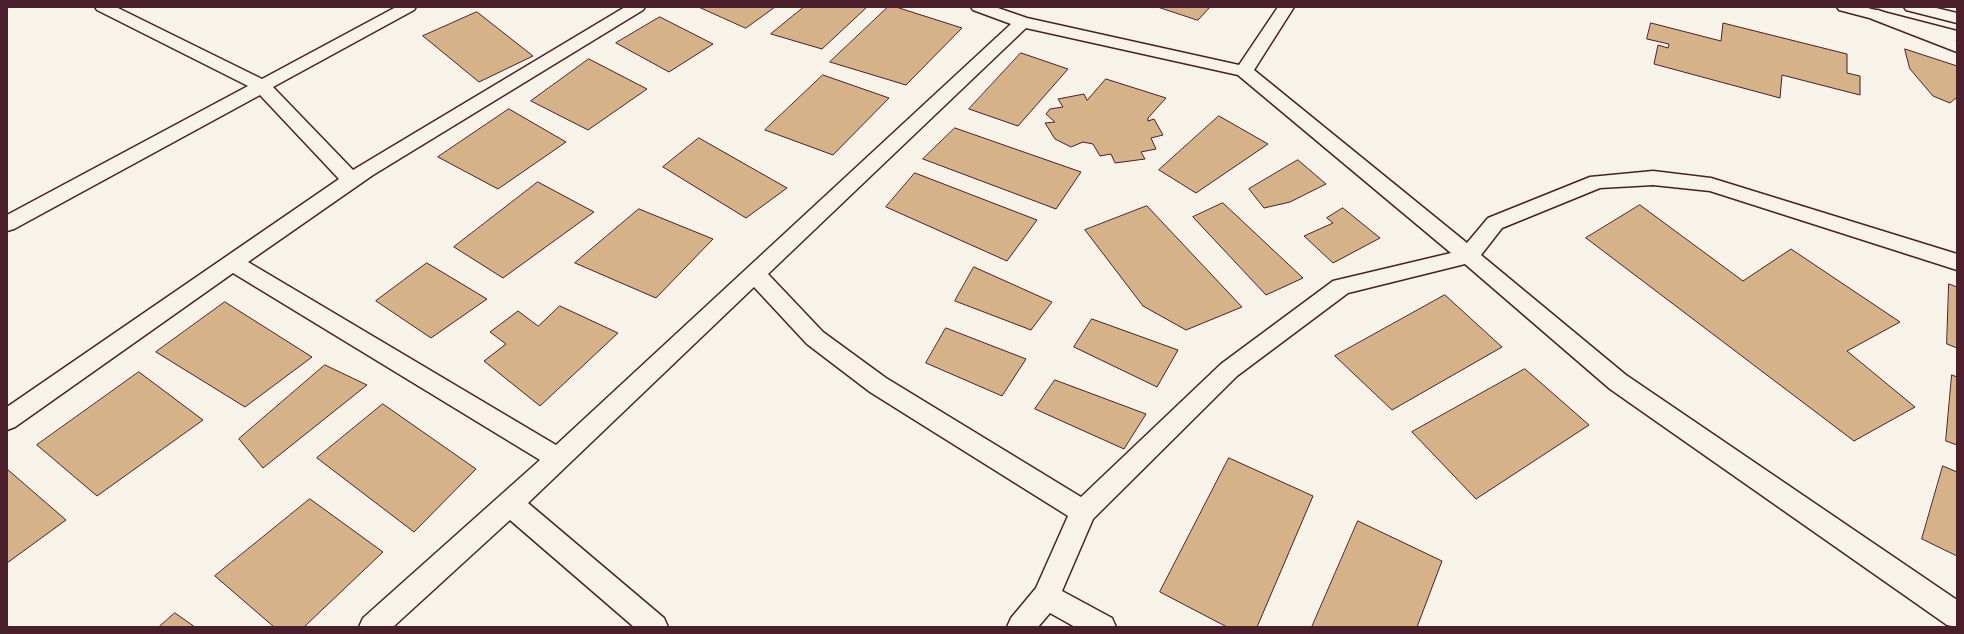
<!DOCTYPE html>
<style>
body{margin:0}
#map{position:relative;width:1964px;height:634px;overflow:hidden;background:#f7f3e8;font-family:Caveat,sans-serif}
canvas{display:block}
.frame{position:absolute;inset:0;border:8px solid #4a1f2b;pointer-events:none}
</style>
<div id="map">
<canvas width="1964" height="634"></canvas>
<div class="frame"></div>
</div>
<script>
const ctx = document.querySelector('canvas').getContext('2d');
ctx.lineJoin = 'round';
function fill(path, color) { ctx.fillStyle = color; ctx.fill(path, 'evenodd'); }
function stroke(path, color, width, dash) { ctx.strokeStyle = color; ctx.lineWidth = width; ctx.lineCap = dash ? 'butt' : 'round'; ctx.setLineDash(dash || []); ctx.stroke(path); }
const building = new Path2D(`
 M699,7h76l-29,21z
 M804,7h63l-45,42 -51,-15z
 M888,7h8l66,21 -56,57 -76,-23z
 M1158,7h52l-12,13z
 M477,12l56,44 -54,26 -56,-46z
 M660,17l53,27 -44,28 -53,-29z
 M1651,23l70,18 2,-18 124,31v19l13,3v19l-78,-20 -2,23 -126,-34 4,-19 10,3 1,-4 -22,-5z
 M1905,49l52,17v31l-7,6 -17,-7 -23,-27z
 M1021,53l47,16 -50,57 -49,-17z
 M589,59l58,30 -59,41 -57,-29z
 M823,75l66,23 -56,57 -68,-25z
 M1106,79l60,19 -18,20v3l6,-2 9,16 -12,3 5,11 -15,3 4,7 -30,4 -4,-9 -11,2 -7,-12 -10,-2 -12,5 -16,-8 -10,-16 10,-1 -9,-8 4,-5 13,-2 -5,-8 26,-5 3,6z
 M509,109l57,33 -68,47 -60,-32z
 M1219,116l49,28 -72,49 -37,-23z
 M955,128l126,44 -25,37 -133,-50z
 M699,138l88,50 -41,30 -83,-51z
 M1298,160l28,24 -36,18 -26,6 -15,-19z
 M915,173l122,47 -30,41 -121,-54z
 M538,182l56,30 -91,66 -49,-31z
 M1223,203l80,75 -37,17 -73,-78z
 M1640,205l103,76 48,-32 109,73 -53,29 68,56 -61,34 -268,-203z
 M1147,206l95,101 -56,23 -43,-24 -58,-76z
 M1343,208l37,30 -47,25 -29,-27 29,-13 -6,-5z
 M639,209l74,30 -57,59 -81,-35z
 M427,263l60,36 -56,39 -55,-37z
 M974,267l78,35 -21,28 -76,-29z
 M1949,284l8,3v61l-10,-4z
 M1445,295l57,52 -110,63 -57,-54z
 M225,302l87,55 -67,50 -89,-55z
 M560,306l58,27 -78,73 -56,-45 22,-17 -16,-12 28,-21 20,15z
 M1092,319l86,31 -21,37 -83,-40z
 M946,328l80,31 -24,37 -76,-33z
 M325,365l42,20 -104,83 -24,-29z
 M1525,369l64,56 -113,74 -64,-67z
 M139,372l64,48 -106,76 -60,-51z
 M1952,375l5,2v68l-11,-4z
 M1055,380l91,34 -22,35 -89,-40z
 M383,404l93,65 -62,63 -97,-74z
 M1229,458l84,38 -56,131h-30l-67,-35z
 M1943,466l14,6v84l-35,-17z
 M7,469l59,51 -59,43z
 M310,499l73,53 -79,75h-30l-59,-51z
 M1358,521l84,40 -25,66h-105z
 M175,613l20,14h-36z`);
fill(building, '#d5b287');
stroke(building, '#4a1f2b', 1);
const street = new Path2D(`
 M95,7h21l146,72 134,-72h20l-2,3 -141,77 80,83 272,-163h20l-2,3 -270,165 -125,87 308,183 455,-421 -38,-14 -2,-3h24l32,11 212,47 39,-58h16l-40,63 213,173 21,-25 102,-41 63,-6 58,7 246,76v16l-247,-79 -57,-6 -53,3 -98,40 -21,27 145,120 331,225v27l-10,-2 -337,-236 -145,-125 -117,29 -111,83 -144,143 -31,72 50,27 4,9h-41l-25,-14 -12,14h-31l4,-9 25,-30 32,-72 -198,-124 -63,-48 -53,-57 -226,216 136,115 4,9h-34l-124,-107 -117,107h-34l4,-9 177,-158 -307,-187 -218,154 -8,3v-23l332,-228 -79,-84 -246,134 -7,2v-16l241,-129 -151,-76zM1026,28l212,47 213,178 -118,28 -112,83 -140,133 -195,-119 -63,-46 -55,-58z`);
const secondary = new Path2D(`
 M1837,7h27l93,24v10l-118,-31z
 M1904,7h28l25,6v10l-51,-13z`);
const primary = new Path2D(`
 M1878,10l79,31v11l-85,-33 -2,-4 2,-4z`);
stroke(street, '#4a1f2b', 3);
stroke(secondary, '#4a1f2b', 3);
stroke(primary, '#4a1f2b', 3);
fill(street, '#f7f3e8');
fill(secondary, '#f7f3e8');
fill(primary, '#f7f3e8');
</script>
